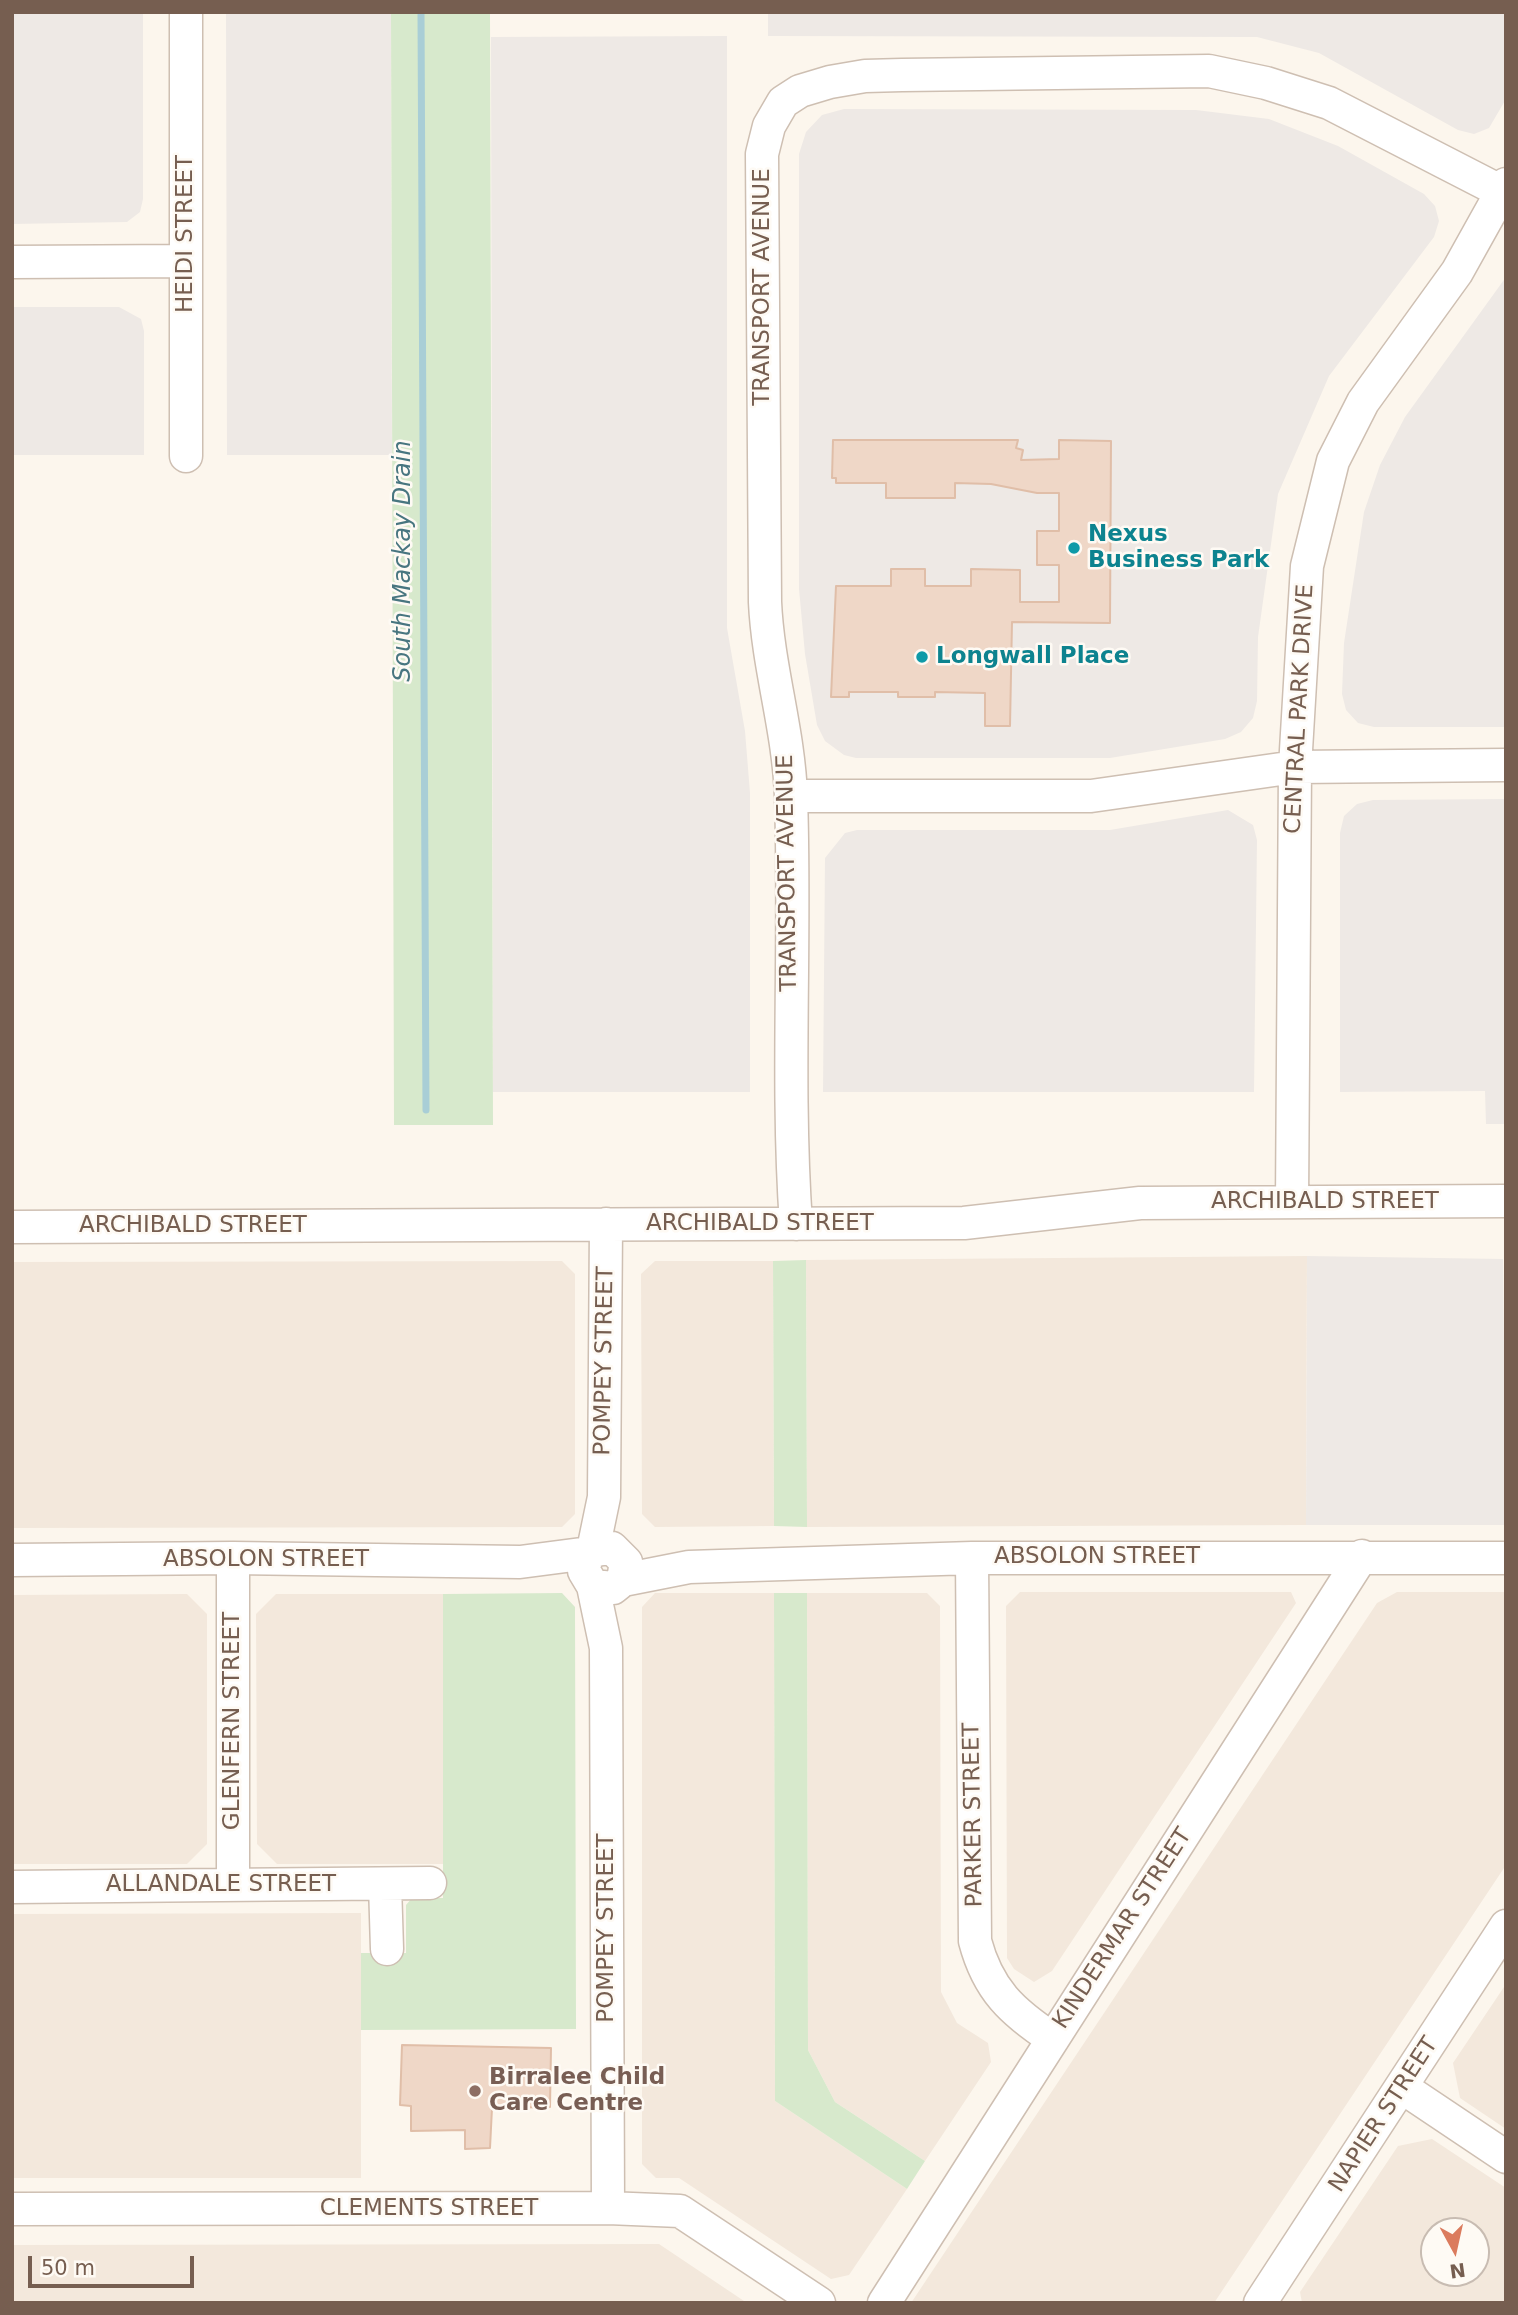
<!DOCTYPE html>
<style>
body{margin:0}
#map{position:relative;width:1518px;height:2315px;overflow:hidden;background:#fcf6ed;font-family:"DejaVu Sans",sans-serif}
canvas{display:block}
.frame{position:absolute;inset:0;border:14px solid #765e50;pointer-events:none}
.north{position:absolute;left:1420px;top:2217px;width:70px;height:70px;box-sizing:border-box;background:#fefaf4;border:2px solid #c8bcb2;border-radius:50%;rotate:172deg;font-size:19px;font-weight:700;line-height:28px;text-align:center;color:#765e50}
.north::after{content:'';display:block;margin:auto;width:24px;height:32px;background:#db7b5d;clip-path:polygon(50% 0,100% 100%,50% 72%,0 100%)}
.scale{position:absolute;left:28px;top:2256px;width:166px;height:32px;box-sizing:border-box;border:4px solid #765e50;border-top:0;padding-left:9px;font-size:21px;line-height:24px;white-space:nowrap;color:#765e50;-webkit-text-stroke:5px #fefaf4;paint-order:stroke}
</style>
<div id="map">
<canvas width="1518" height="2315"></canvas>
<div class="frame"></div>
<div class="north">N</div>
<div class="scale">50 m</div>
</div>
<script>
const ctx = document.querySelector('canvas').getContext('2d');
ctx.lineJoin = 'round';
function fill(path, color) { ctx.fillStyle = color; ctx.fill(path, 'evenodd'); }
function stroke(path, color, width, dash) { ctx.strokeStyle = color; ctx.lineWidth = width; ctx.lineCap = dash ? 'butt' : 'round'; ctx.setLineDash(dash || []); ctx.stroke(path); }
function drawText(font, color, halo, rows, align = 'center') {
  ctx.font = font + ' "DejaVu Sans",sans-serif'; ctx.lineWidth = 5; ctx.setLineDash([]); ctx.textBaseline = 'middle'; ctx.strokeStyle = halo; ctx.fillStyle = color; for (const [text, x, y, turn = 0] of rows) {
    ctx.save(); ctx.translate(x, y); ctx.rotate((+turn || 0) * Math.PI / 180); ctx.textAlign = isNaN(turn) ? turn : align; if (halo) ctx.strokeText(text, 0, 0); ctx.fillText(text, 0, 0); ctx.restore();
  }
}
fill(new Path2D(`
 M1307,1256l-1,269 -499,2 -1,-267z
 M562,1261l13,13v240l-13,13 -550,1v-266z
 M655,1261h118l1,265 -119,1 -13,-13 -1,-240z
 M1020,1592h271l5,11 -244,368 -18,11 -20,-13 -7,-11 -1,-352z
 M1397,1592h109v273l-292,438h-303l466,-700z
 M655,1593h119l1,508 132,88 -58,86 -18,4 -152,-101h-23l-14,-14v-557z
 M807,1593h120l13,13 1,386 16,31 31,20 3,19 -66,99 -90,-59 -27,-52z
 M187,1594l20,20v230l-20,20h-175v-269z
 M276,1594h167v270h-166l-20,-20 -1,-230z
 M361,1913v265h-349v-264z
 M1506,1984v145l-46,-31 -7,-35z
 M1432,2139l74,49v115h-204l-2,-11 98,-146zM1434,2231h42v42h-42z
 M659,2244l88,59h-735v-58z`), '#f3e8dc');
fill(new Path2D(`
 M12,12h131v187l-3,13 -13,10 -115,2z
 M226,12h165l1,443h-165z
 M768,12h738v87l-17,29 -15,6 -16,-4 -139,-77 -62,-16 -489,-1z
 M727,36v592l18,103 5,62v299h-257l-2,-1055z
 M844,109l352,1 73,9 69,27 86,48 11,12 4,15 -5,16 -105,139 -51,118 -20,143 -1,64 -4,17 -12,14 -16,7 -115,19h-254l-12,-3 -19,-14 -8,-16 -12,-71 -6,-65v-435l7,-22 16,-17z
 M1506,277v450h-132l-16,-4 -12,-13 -4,-16 2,-51 20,-131 16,-47 25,-48z
 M12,307h107l22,12 3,12v124h-132z
 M1506,799v325h-20l-1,-33 -145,1v-259l4,-17 13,-12 16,-4z
 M1228,810l25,15 4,15 -3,252h-431l2,-234 20,-25 12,-3h253z
 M1307,1256l196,3 3,266h-200z`), '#eee9e5');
fill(new Path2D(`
 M391,12h99l3,1113h-99z
 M806,1260l1,267 -33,-1 -1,-265z
 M562,1593l13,14 1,422 -215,1v-77h45v-48l6,-7h31v-304z
 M774,1593h33l1,457 27,52 90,59 -18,28 -132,-88z`), '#d7e9cc');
stroke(new Path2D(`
 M421,12l5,1098`), '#a9ced6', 7);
const building = new Path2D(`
 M833,440h185l-2,8 7,2 -2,10 38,-1v-19l52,1 -1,182 -98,-1 -2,104h-25v-33l-50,-1v5h-37v-5h-49v5h-18l5,-111h55v-17h34v17h46v-17l49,1v32h39v-37h-22v-34h22v-38h-22l-46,-9 -36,-1v15h-69v-15h-50v-5h-4z
 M402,2045l149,3 -1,59 -58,1 -2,40 -25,1v-19l-54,1v-25l-11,-1z`);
fill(building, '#efd7c7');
stroke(building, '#e0bea8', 2);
const minor = new Path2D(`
 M186,12v444
 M12,262l174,-1
 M791,796h300l204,-29 211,-2
 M1292,1202l3,-435 12,-201 26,-105 30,-59 94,-130 49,-88
 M796,1224c-10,-142 0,-284 -5,-427 -2,-66 -23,-129 -26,-195l-3,-448 7,-28 14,-24 17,-11 30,-9 35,-6 37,-1 307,-4 57,12 63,20 173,89
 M12,1227l952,-4 176,-20 366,-2
 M593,1550l19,-2 14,14 -3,18 -10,8 -20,-2 -9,-15 1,-10 8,-11 11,-53 2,-273
 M972,1558l3,383c13,49 37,71 78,98
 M12,1560l221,-2 287,4 69,-9
 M623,1580l66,-13 283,-9h534
 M593,1586l13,62 2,560
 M233,1884v-326
 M385,1884l2,65
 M12,1887l418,-4
 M1403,2088l103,69
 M12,2209l596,-1 72,3 139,92
 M884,2303l478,-747
 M1260,2303l246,-377`);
stroke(minor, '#cebfb2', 35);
stroke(minor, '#fff', 32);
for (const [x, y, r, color] of [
 [1074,548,7,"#0f9aa8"],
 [922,657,7,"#0f9aa8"],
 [475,2091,7,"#8d6e63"]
]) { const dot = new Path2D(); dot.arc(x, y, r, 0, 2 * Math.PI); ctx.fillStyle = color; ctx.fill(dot); stroke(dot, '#fefaf4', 2.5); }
drawText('23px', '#765e50', '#fefaf4', [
 ["HEIDI STREET",186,234,-90],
 ["TRANSPORT AVENUE",763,287,-90],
 ["CENTRAL PARK DRIVE",1300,709,-87],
 ["TRANSPORT AVENUE",788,873,-91],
 ["ARCHIBALD STREET",1325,1202],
 ["ARCHIBALD STREET",760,1224],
 ["ARCHIBALD STREET",193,1226],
 ["POMPEY STREET",605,1361,-89],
 ["ABSOLON STREET",1097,1557],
 ["ABSOLON STREET",266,1560],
 ["GLENFERN STREET",233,1721,-90],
 ["PARKER STREET",974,1815,-91],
 ["ALLANDALE STREET",221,1885],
 ["POMPEY STREET",607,1928,-90],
 ["KINDERMAR STREET",1123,1929,-57],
 ["NAPIER STREET",1384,2115,-57],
 ["CLEMENTS STREET",429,2209]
]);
drawText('bold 23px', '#0d838f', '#fefaf4', [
 ["Nexus",1088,535],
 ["Business Park",1088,561],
 ["Longwall Place",936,657]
], 'left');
drawText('bold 23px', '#785e54', '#fefaf4', [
 ["Birralee Child",489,2078],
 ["Care Centre",489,2104]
], 'left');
drawText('italic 24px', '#487680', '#fefaf4', [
 ["South Mackay Drain",404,561,-90]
]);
</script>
